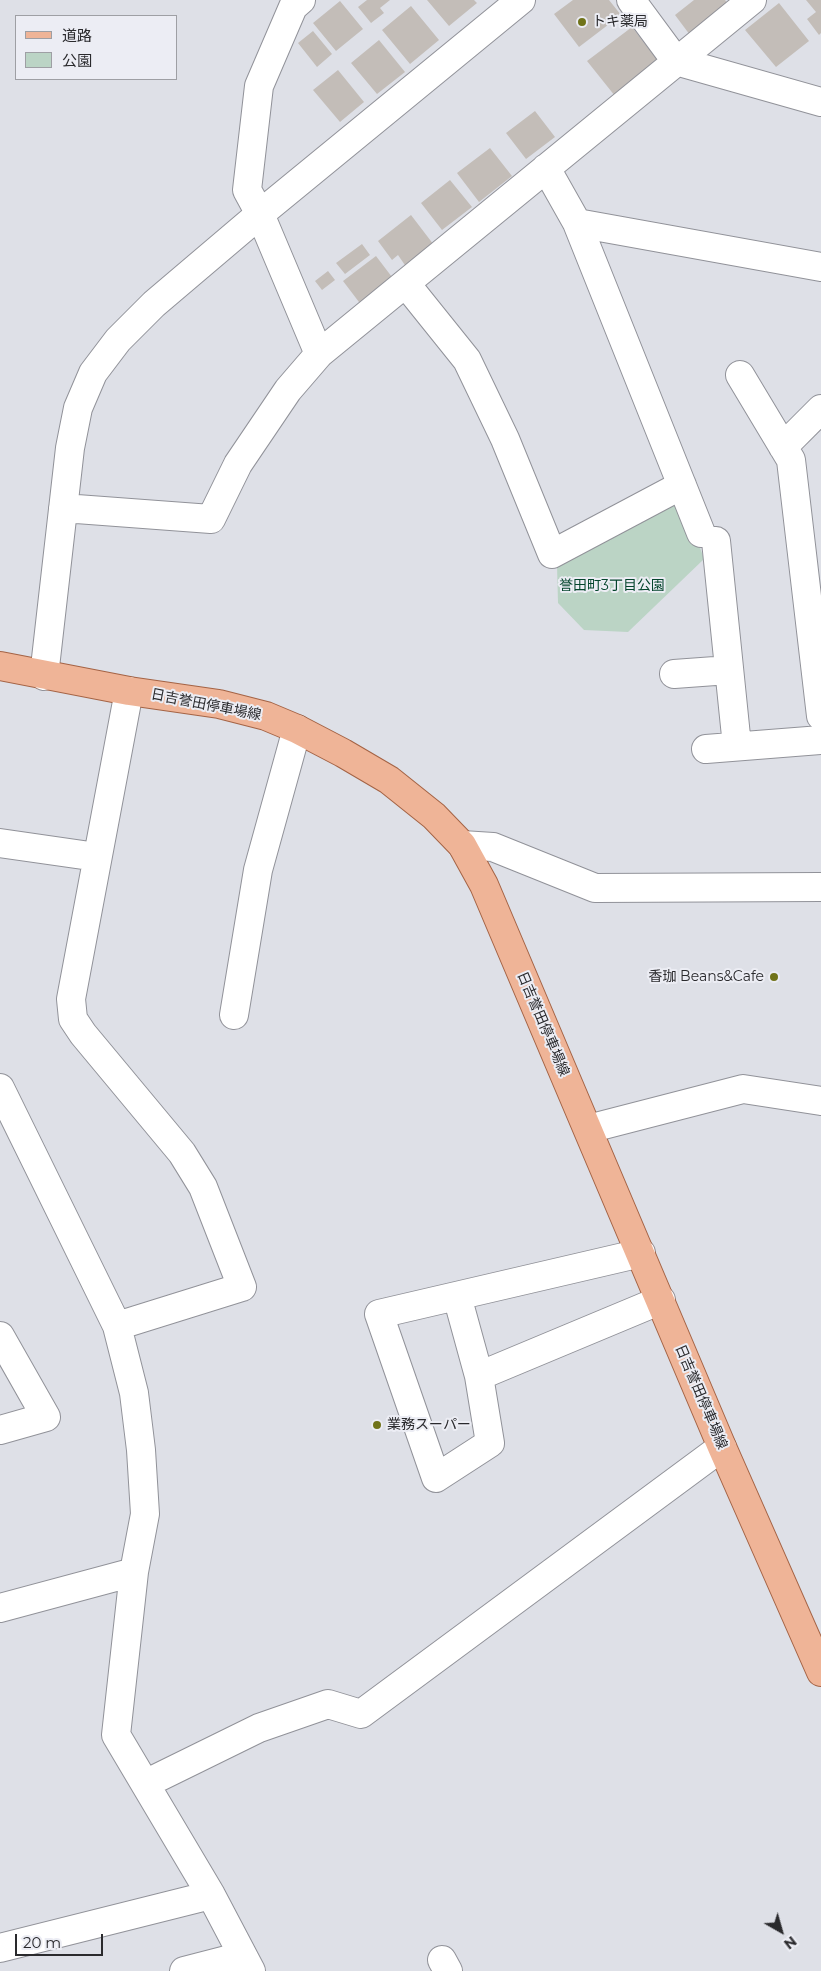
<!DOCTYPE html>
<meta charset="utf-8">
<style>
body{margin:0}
#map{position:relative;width:821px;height:1971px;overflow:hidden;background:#dee0e7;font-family:Montserrat,"Noto Sans JP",sans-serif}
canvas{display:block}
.legend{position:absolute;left:15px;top:15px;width:162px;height:65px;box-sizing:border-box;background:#ecedf4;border:1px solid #9e9fa4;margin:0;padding:6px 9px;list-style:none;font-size:15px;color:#2a2a2d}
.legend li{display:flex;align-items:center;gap:10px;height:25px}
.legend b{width:25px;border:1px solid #9e9fa4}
.north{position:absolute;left:756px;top:1906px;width:50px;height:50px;-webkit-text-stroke:4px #ecedf4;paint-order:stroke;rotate:142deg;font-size:14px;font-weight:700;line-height:20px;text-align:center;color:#2a2a2d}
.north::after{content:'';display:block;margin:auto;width:18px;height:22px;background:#2a2a2d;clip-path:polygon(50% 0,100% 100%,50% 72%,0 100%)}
.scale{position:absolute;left:15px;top:1934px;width:88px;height:22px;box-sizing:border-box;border:2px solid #2a2a2d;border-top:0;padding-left:6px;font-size:15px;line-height:18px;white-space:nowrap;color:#2a2a2d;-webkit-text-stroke:4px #ecedf4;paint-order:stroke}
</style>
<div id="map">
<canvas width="821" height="1971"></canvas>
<ul class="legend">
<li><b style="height:6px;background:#efb497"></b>道路</li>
<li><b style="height:14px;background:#bbd4c5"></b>公園</li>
</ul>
<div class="north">N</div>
<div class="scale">20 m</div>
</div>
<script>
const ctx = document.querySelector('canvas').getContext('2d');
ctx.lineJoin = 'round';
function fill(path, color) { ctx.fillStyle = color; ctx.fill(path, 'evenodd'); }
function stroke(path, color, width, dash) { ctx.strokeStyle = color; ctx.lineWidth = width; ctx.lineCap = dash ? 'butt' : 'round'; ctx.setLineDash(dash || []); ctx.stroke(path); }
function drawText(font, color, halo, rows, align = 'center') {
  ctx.font = font + ' Montserrat,"Noto Sans JP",sans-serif'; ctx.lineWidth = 4; ctx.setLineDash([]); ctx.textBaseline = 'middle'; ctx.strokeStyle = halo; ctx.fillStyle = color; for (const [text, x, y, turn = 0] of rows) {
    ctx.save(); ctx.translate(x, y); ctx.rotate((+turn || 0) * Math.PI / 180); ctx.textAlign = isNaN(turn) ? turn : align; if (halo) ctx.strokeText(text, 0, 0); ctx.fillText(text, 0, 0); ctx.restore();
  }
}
fill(new Path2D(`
 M673,503l14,7 17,49 -76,73 -44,-2 -26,-27 -1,-38z`), '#bbd4c5');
fill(new Path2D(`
 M367,0h23l-10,8 4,5 -13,10 -13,-16z
 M427,0h47l3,3 -28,23z
 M573,0h36l12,15 -42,32 -25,-33z
 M694,0h31l4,5 -39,30 -15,-20z
 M806,0h15v33l-2,2 -12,-16 9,-7z
 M340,1l23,28 -27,22 -23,-28z
 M779,3l30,38 -33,26 -31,-37z
 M411,6l28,34 -29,24 -28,-34z
 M632,27l27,35 -44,34 -28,-35z
 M313,31l19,23 -15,13 -19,-24z
 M379,40l26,32 -28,22 -26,-31z
 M338,70l26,32 -24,20 -27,-32z
 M535,111l20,26 -29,22 -20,-26z
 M490,148l22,28 -33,26 -22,-29z
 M450,180l22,27 -30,23 -21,-27z
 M411,215l26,34 -28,22 -11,-16 -6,5 -14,-19z
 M362,244l8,11 -25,19 -9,-11z
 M376,256l19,25 -33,25 -19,-25z
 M328,271l7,9 -13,10 -7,-9z`), '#c3bdb8');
const minor = new Path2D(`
 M301,0l-8,7 -34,79 -12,104 13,24 59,140
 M631,0l45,61 145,41
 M546,168l31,55 124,310
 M577,223l244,44
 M406,284l61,76 38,79 47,115 130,-69
 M740,375l51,85 30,256
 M783,447l38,-38
 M63,508l148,11 27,-55 50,-74 31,-36 433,-354
 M716,541l21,205
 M674,674l55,-4
 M44,676l26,-228 8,-40 15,-35 25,-33 36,-36 106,-90 261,-214
 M129,691l-58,308 2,20 10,15 99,119 21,34 39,100 -125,39 17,67 7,57 4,64 -11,58 -18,163 95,160 40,76
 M706,749l115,-9
 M0,843l97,14
 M462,845l31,2 102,41 226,-1
 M234,1015l24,-145 39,-141
 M0,1088l117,238
 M588,1129l155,-40 78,12
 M641,1253l-262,61 57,164 54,-35 -11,-67 182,-76
 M457,1296l22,80
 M0,1336l46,81 -46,13
 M0,1608l134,-36
 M145,1784l114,-56 69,-24 33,10 361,-267
 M0,1948l211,-53
 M442,1960l6,11
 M184,1971l58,-15`);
const major = new Path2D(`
 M0,666l129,25 90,13 47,12 31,13 46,24 46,27 45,36 28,29 22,40 238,562 99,225`);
stroke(minor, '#919299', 30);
stroke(major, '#a46345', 30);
stroke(minor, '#fff', 28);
stroke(major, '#efb497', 28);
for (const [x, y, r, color] of [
 [582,22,5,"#707319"],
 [774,977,5,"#707319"],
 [377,1425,5,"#707319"]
]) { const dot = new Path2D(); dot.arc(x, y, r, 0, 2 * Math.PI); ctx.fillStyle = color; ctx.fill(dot); stroke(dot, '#ecedf4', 2); }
drawText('14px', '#2a2a2d', '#ecedf4', [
 ["トキ薬局",592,22],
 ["香珈 Beans&Cafe",764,977,"right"],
 ["業務スーパー",387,1425]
], 'left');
drawText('14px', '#04452c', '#ecedf4', [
 ["誉田町3丁目公園",612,586]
]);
drawText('14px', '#2a2a2d', '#ecedf4', [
 ["日吉誉田停車場線",206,705,11],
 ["日吉誉田停車場線",543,1024,67],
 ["日吉誉田停車場線",701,1397,67]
]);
</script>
